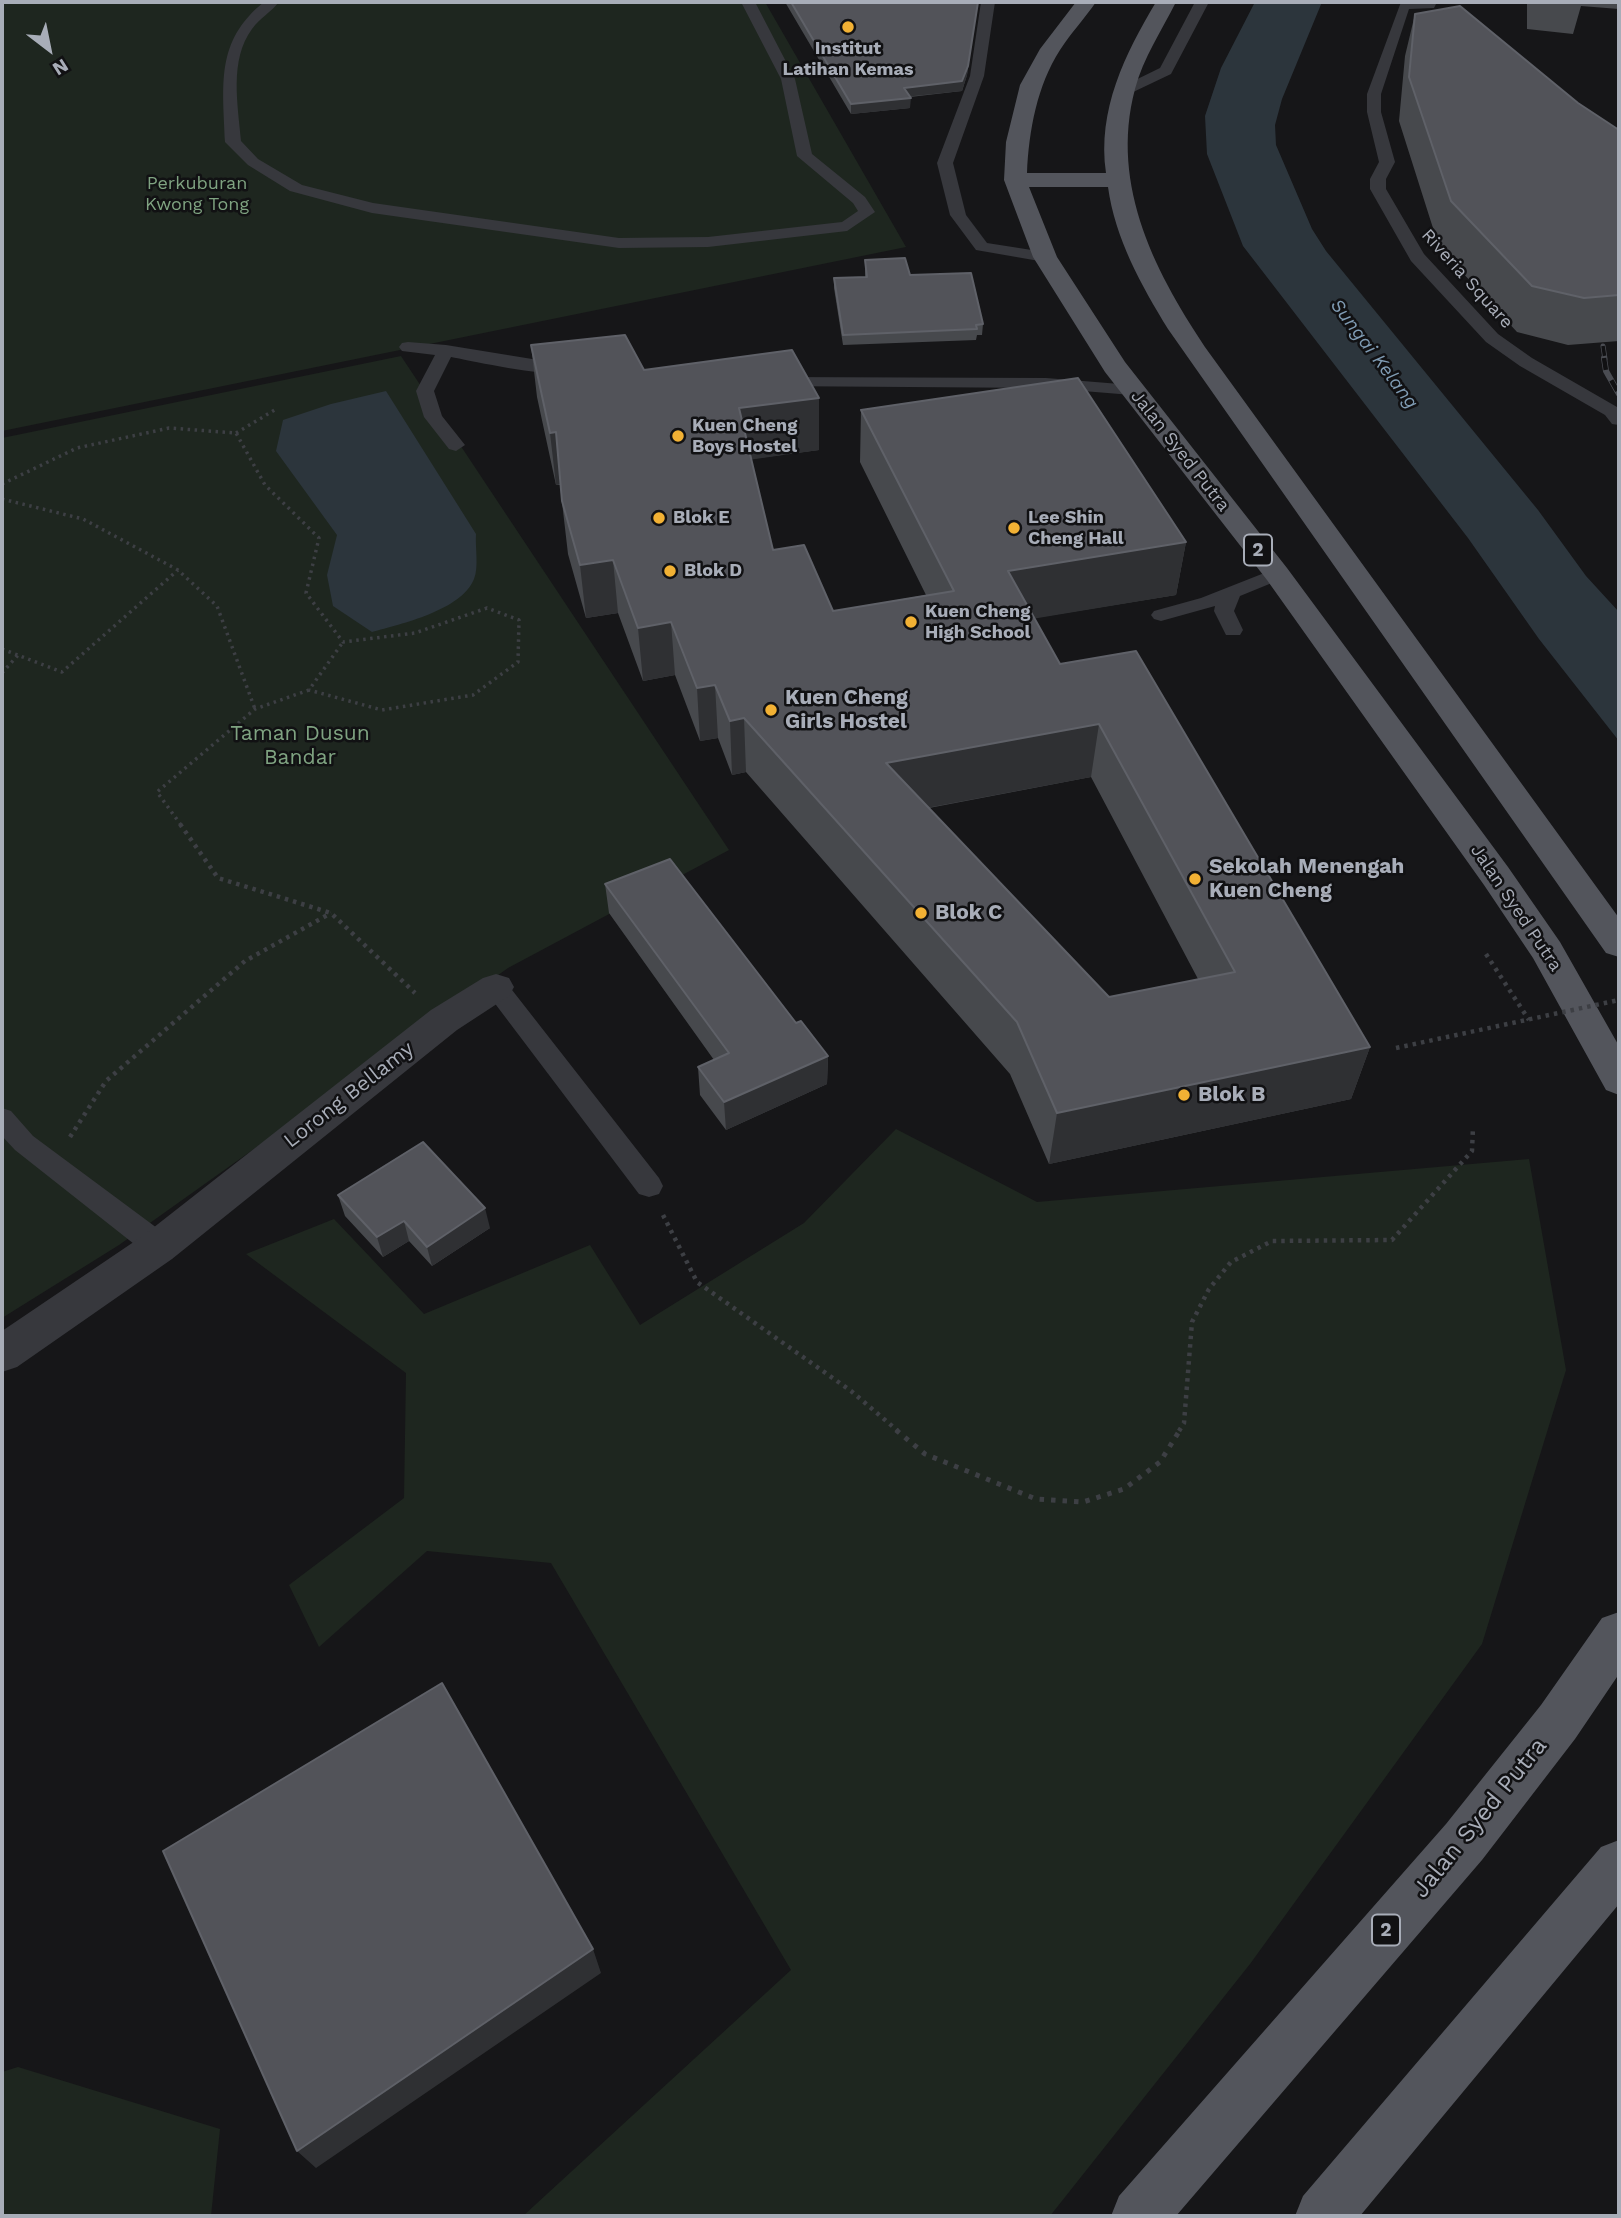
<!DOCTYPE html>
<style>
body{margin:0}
#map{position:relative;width:1621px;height:2218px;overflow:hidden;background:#161618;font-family:"Work Sans",sans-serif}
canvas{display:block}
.frame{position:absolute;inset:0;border:4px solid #a8adb8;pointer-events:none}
.north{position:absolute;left:14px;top:14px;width:70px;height:70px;-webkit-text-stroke:5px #111113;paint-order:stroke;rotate:148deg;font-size:19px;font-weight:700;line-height:28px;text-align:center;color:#a8adb8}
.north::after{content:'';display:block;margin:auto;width:24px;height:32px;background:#a8adb8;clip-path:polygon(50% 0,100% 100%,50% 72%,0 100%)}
</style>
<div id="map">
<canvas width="1621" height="2218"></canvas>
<div class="frame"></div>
<div class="north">N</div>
</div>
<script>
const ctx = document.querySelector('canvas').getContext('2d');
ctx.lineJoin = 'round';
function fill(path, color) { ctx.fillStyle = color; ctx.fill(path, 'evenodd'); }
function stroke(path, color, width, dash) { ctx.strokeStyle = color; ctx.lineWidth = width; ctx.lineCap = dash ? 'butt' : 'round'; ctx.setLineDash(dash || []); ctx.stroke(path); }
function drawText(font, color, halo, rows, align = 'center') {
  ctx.font = font + ' "Work Sans",sans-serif'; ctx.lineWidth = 5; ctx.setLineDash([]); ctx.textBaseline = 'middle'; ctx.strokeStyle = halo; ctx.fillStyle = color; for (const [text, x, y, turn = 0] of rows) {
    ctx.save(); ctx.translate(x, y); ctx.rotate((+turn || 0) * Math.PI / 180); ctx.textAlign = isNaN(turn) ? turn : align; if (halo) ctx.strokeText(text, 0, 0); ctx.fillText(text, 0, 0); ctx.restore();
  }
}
fill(new Path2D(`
 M2,2h763l141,245 -904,184z
 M401,356l328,494 -221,118 -389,277 -117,73v-880z
 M896,1129l141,73 492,-43 37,211 -84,274 -232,320 -200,252h-527l268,-246 -240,-407 -124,-12 -108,96 -30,-62 115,-87 2,-125 -160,-119 88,-35 90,95 166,-69 50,80 164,-102z
 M18,2067l202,62 -9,87h-209v-144z`), '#1e261f');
fill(new Path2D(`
 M1255,2h67l-40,97 -7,26 1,20 36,84 14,22 212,259 48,66 33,36v129l-80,-102 -71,-101 -225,-292 -36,-92 -2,-38 16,-48z
 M386,391l90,143c-1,13 3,33 -2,45 -12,31 -73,45 -102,53l-39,-26 -6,-31 10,-40 -61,-84 7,-31 48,-16z`), '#2c353c');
stroke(new Path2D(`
 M236,433l42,-25
 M2,484l75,-36 92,-20 67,5 29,52 54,53 -13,55 37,49 72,-9 72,-25 32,12 -1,42 -45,33 -91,15 -73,-20
 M2,499l81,20 95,51 39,36 38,103
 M2,649l60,23 116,-102
 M2,673l17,-19
 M181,825l-24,-33 98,-83 54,-19 34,-48`), '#3d3f44', 3.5, [2.5, 4.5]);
stroke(new Path2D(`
 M180,824l38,54 113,35 84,80
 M1486,954l43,66
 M70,1137l36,-56 139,-120 86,-48
 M663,1215l34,67 154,109 47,40
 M1179,1431l5,-8 8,-101 17,-33 22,-27 41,-21 120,-1 80,-89 1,-24`), '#3d3f44', 4.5, [3.5, 5]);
stroke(new Path2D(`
 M896,1430l29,24 111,45 47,3 41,-13 36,-27 20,-32`), '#3d3f44', 5, [4.5, 7]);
fill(new Path2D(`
 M264,2h15c-8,10 -19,16 -27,27 -23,31 -14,76 -11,112l17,18 44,26 71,18 246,35 89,-1 134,-15 16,-11 -5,-8 -56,-47 -16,-77 -40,-77h14l40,77 17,75 53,43 10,15 -28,19 -139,16 -89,1 -247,-35 -82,-22 -42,-26 -23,-23c-2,-57 -10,-101 39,-140z
 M981,2h14l-11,74 -31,87 13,52 21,28 64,10 2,4 -2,4 -6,1 -69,-12 -26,-35 -13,-52 33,-87z
 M1195,2h14l-38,72 -42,20h-10l-2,-3 2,-3 41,-20z
 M1401,2h36l-3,6 -25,1 -28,85v18l14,50 -9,17v10l38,65 74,80 34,24 85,49 2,18 -7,-1 -7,-9 -85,-49 -34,-24 -75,-81 -41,-72v-10l9,-17 -12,-50v-18z
 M408,342l38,3 123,20 9,5c-11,12 -106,-9 -127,-13l-17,34 8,25 23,29 -9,6 -7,-2 -25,-32 -8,-26 19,-36 -33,-4 -3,-4 3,-4z
 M775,377l271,1 86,7 9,5 -9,5 -86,-7 -277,-2 -3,-4 3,-4z
 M1277,568l7,2 3,4 -3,4 -44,18 -6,15 9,19 -3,5h-14l-12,-24 1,-5 -54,15 -7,-2 -3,-4 3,-4 47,-13z
 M496,978l9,3 154,197 4,8 -4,8 -10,3 -10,-3 -152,-201 -3,-6 3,-6z
 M2,1108l9,3 22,25 124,92 15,19 -4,8 -10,3 -10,-3 -133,-105 -13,-14z`), '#37383d');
fill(new Path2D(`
 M496,974l13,4 5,9 -5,9 -52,34 -285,229 -155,108 -15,5v-41l142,-96 287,-225 52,-32z`), '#37383d');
fill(new Path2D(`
 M1076,2h20c-11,16 -25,31 -36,48 -23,36 -31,80 -33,123h79c-9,-63 19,-119 50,-171h20c-14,28 -33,56 -41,87 -26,98 22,187 75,265l409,564v39l-13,-4 -438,-624c-27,-44 -53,-91 -60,-142h-79l28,70 68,105 162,206 221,299 52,75 59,104v49l-13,-5 -73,-132 -49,-73 -217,-305 -162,-208 -72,-115 -29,-77 2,-38 14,-57 20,-36z
 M1619,1612v62l-44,65 -93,121 -306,356h-65l8,-20 327,-372 95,-119 61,-87z
 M1619,1840v64l-259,312h-65l8,-20 298,-349z`), '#53555c');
const railFar1 = new Path2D(`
 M1603,346l2,13`);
const rail = new Path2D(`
 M1604,358l2,13 13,23`);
stroke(railFar1, '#4a4c52', 5);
stroke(rail, '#4a4c52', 6);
stroke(railFar1, '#111113', 3.5, [10]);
stroke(rail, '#111113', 4.5, [12]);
stroke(new Path2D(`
 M1396,1048l223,-48`), '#3d3f44', 4.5, [3.5, 5]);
fill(new Path2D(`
 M785,2h193l-11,73 -5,16 -52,6v11l-59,6z
 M1527,2h92v7l-38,-3 -8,28 -46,-5z
 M1415,14l163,89 41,27v211l-51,4 -51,-13 -78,-85 -40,-126 6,-65z
 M865,260l45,15 73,49 -1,11h-5l-1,5 -133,5 -9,-57v-10l31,-1z
 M531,345l113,25 175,28v52l-68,9 22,91 60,61 93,-16 -66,-133 1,-52 325,132 -10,53 -142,23 26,46 310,383 -19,52 -302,65 -39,-90 -264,-302 -14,3 -14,-37 -18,3 -25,-66 -32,6 -25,-68 -32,5 -18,-64 -8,-69h-4l-19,-88zM1091,777l107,202 -89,18 -180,-189z
 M605,884l191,139 32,33 -1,28 -101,46 -26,-35 -2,-28 16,-7 -105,-147z
 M338,1195l152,33 -58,38 -23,-25 -26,16 -38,-41z`), '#47494d');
fill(new Path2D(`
 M978,2l-11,73 -5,16 -58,6v-9z
 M911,98l-1,10 -59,6v-10z
 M819,398v52l-78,11 -2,-53z
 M556,432l6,52 -6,1 -6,-52z
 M1186,542l-10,53 -174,29 6,-53z
 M613,560l5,53 -32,5 -6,-53z
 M671,622l4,53 -32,6 -5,-53z
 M715,685l3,53 -18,3 -3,-53z
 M744,718l2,54 -14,3 -2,-54z
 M1099,724l-8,53 -207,39 2,-53z
 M1370,1047l-19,52 -302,65 8,-51z
 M828,1056l-1,28 -101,46 -2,-28z
 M485,1208l5,20 -58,38 -5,-19z
 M404,1221l5,20 -26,16 -6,-20z
 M593,1949l8,24 -285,195 -19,-17z`), '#2f3033');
const building = new Path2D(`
 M791,2h187l-10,64 -6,15 -58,7 7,10 -60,6z
 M1460,6l118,97 41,27v165l-35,3 -52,-12 -81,-85 -42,-124 6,-63z
 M905,258l5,17 61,-2 12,51 -7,1 1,4 -134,6 -9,-57 33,-1 -2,-17z
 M625,335l19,35 148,-20 27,48 -80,10 34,142 31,-5 29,66 121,-20 -93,-181 217,-32 108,164 -178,29 52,93 76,-13 234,396 -313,66 -40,-91 -273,-304 -14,3 -15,-36 -18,3 -26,-66 -33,6 -25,-68 -33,5 -18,-64 -6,-69 -6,1 -19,-88zM1099,724l136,248 -126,25 -223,-234z
 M670,859l126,164 5,-2 27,35 -104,46 -26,-35 31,-14 -124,-169z
 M423,1142l62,66 -58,39 -23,-26 -27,16 -39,-42z
 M442,1683l151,266 -296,202 -134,-300z`);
fill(building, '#525359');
stroke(building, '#5f6168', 2);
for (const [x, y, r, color] of [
 [848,27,7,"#f2b134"],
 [678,436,7,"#f2b134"],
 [659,518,7,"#f2b134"],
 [1014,528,7,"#f2b134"],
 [670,571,7,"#f2b134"],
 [911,622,7,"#f2b134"],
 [771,710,7,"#f2b134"],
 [1195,879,7,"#f2b134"],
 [921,913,7,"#f2b134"],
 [1184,1095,7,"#f2b134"]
]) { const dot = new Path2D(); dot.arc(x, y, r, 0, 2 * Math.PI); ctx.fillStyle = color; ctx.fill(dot); stroke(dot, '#111113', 2.5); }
drawText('bold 18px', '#a8adb8', '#111113', [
 ["Institut",848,49,"center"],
 ["Latihan Kemas",848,70,"center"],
 ["Kuen Cheng",692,426],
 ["Boys Hostel",692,447],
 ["Blok E",673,518],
 ["Lee Shin",1028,518],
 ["Cheng Hall",1028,539],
 ["Blok D",684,571],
 ["Kuen Cheng",925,612],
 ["High School",925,633]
], 'left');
drawText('18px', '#7fa381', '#111113', [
 ["Perkuburan",197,184],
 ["Kwong Tong",197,205]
]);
drawText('18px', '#a8adb8', '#111113', [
 ["Riveria Square",1467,279,48],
 ["Jalan Syed Putra",1180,451,52],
 ["Jalan Syed Putra",1516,908,56]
]);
drawText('italic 19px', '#7f9bb3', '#111113', [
 ["Sungai Kelang",1374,354,53]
]);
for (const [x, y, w] of [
 [1258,550,28],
 [1386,1930,28]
]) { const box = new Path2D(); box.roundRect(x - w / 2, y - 15.5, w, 31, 5); ctx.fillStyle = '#111113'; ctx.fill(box); stroke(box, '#a8adb8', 2); }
drawText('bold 19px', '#a8adb8', null, [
 ["2",1258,550],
 ["2",1386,1930]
]);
drawText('bold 21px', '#a8adb8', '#111113', [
 ["Kuen Cheng",785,698],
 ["Girls Hostel",785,722],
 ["Sekolah Menengah",1209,867],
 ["Kuen Cheng",1209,891],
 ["Blok C",935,913],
 ["Blok B",1198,1095]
], 'left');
drawText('21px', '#7fa381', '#111113', [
 ["Taman Dusun",300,734],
 ["Bandar",300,758]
]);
drawText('21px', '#a8adb8', '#111113', [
 ["Lorong Bellamy",349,1095,-38]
]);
drawText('24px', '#a8adb8', '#111113', [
 ["Jalan Syed Putra",1480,1818,-51]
]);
</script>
